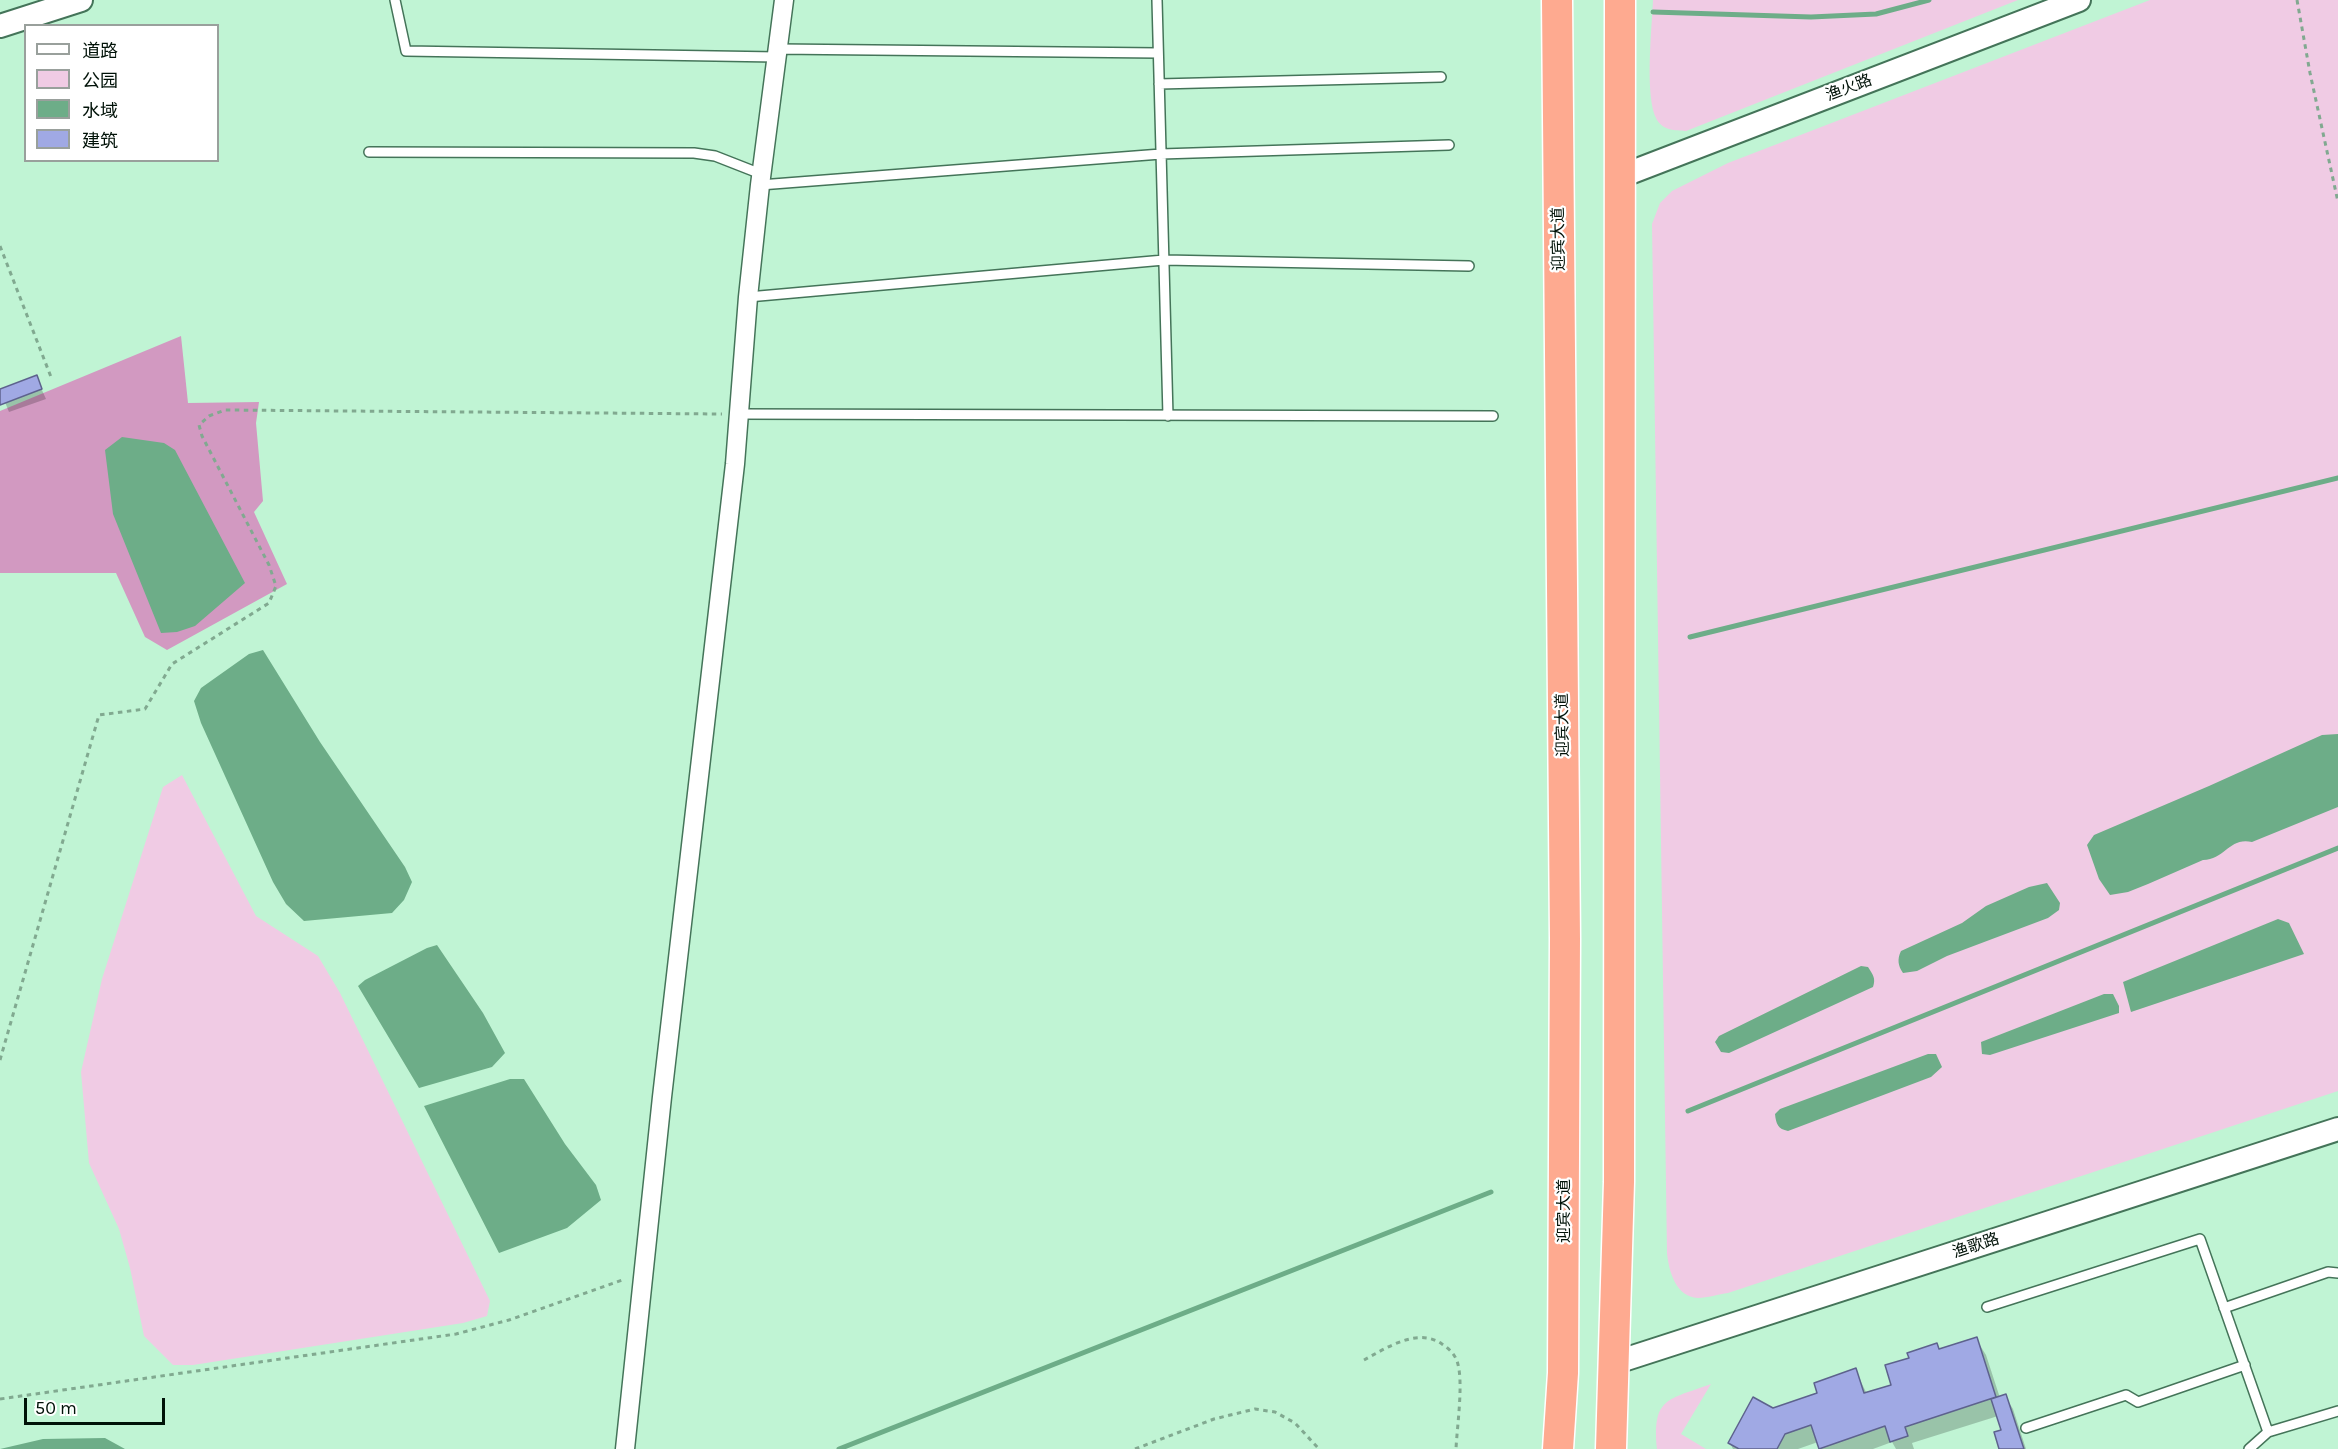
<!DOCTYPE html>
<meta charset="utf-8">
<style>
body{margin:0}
#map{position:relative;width:2338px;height:1449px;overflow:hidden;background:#c0f4d4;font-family:Karla,"Noto Sans SC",sans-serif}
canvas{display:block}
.legend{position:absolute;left:24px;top:24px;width:195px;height:138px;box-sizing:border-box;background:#fff;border:2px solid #99a09c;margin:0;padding:8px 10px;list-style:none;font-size:18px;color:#011208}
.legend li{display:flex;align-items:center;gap:12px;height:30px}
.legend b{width:30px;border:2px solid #99a09c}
.scale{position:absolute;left:24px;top:1398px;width:141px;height:27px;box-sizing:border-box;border:3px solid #011208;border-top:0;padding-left:8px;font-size:18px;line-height:21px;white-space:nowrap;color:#011208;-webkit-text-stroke:4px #fff;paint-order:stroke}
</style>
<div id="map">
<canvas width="2338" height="1449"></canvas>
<ul class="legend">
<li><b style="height:8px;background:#fff"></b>道路</li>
<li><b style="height:16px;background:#f0cbe4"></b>公园</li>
<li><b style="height:16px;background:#6dad88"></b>水域</li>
<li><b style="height:16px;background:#a0a9e4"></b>建筑</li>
</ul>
<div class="scale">50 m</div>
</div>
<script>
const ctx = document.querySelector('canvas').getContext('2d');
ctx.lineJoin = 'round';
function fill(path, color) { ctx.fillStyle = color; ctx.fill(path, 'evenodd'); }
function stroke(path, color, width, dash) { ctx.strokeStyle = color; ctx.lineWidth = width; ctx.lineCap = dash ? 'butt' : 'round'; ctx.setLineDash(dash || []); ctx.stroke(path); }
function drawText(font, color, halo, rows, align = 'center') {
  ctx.font = font + ' Karla,"Noto Sans SC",sans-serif'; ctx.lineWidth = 4.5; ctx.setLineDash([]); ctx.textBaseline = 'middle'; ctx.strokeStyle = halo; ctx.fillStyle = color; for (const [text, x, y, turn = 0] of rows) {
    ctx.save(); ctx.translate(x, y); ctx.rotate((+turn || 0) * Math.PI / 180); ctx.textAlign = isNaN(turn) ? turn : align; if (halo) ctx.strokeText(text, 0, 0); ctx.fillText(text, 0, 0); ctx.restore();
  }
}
fill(new Path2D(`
 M1653,0h365l-332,131c-11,-1 -22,0 -29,-11 -13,-22 -5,-93 -4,-120z
 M2150,0h188v1091l-610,202c-9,1 -21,5 -30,5 -22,-1 -29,-26 -31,-45l-15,-1029 8,-21 12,-12 56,-28z
 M182,775l74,141 62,40 22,37 150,308 -3,15 -24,7 -270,42h-20l-29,-29 -14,-68 -11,-39 -30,-66 -8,-91 21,-93 61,-192z
 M1711,1384l-30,50 25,15h-49c-5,-52 11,-49 54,-65z`), '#f0cbe4');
fill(new Path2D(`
 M181,336l7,67 71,-1 -3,21 7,78 -9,11 33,72 -120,66 -22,-13 -29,-64h-116v-162z`), '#d299c1');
fill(new Path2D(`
 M122,437l42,6 11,7 70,133 -50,43 -18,6 -16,1 -48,-119 -8,-64z
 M263,650l57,92 85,125 7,15 -8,18 -12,13 -88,8 -18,-17 -13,-22 -72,-159 -7,-22 7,-13 48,-34z
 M2338,734v73l-86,35c-23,-5 -26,17 -49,18l-55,24 -20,8 -18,3 -11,-16 -12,-34 7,-10 115,-49 113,-51z
 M2047,883l13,20 -1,7 -11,8 -101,38 -30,15 -14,2c-5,-7 -6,-14 -2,-22l61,-28 24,-17 43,-19z
 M2278,919l11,4 15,31 -173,58 -8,-30z
 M437,945l46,68 22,40 -13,14 -73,21 -61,-102 7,-6 62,-32z
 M1861,966l7,1c5,8 8,11 5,20l-144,66 -8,-1 -6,-10 4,-6z
 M2104,994h9l6,12v7l-129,42 -8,-1 -1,-12z
 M1928,1054h8l6,13 -11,10 -143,54c-10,-2 -12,-7 -13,-17l5,-5z
 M510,1079h14l41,65 31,41 5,15 -34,28 -68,25 -75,-147z
 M105,1438l20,11h-125l43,-10z`), '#6dad88');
fill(new Path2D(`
 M36,377l10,22 -37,13 -9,-22z
 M1976,1339l10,16 14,43 5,-2 8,13 13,40h-25l2,-18 -5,-15 -86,27 2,6h-18l-4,-7 -19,7h-52l-3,-7 -20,7h-65l-3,-6 43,-33 46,-16 36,-24 12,24 26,-8 47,-35z`), '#0003');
stroke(new Path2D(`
 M1653,12l158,5 65,-3 53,-14
 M1690,637l648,-159
 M1688,1111l650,-263
 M839,1449l652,-257`), '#6dad88', 5);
const building = new Path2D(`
 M37,375l5,14 -42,16v-16z
 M1977,1337l19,60 -91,30 3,9 -18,6 -5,-16 -66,23 -8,-24 -26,9 -8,15h-38l-11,-6 25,-46 20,11 44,-15 -3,-10 42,-15 8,25 27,-8 -6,-20 24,-7 -2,-5 30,-10 2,6z
 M2006,1394l18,55h-25l-5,-17 7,-2 -10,-31z`);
fill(building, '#a0a9e4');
stroke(building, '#5d628d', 1.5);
const service = new Path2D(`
 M395,0l11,51 371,6
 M1157,0l11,416
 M778,49l380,4
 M1159,84l282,-7
 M369,152l325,1 21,3 46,18
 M760,185l401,-31 288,-9
 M748,297l416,-37 305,6
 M739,414l754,2
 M1987,1307l213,-68 68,193
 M2224,1308l104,-36 10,1
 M2026,1428l100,-33 12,7 107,-37
 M2249,1449l19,-17 70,-21`);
const minor = new Path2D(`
 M625,1449l37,-352 73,-633 13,-167 12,-112 24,-185`);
const tertiary = new Path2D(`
 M0,26l81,-26
 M1619,177l460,-177
 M1614,1363l724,-234`);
const trunk = new Path2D(`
 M1557,0l8,938 -2,435 -5,76
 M1611,1449l8,-267 1,-1182`);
stroke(service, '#447459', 12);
stroke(minor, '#447459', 21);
stroke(tertiary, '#447459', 26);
stroke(trunk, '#fff', 33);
stroke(new Path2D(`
 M2297,0l13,73 28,129
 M0,246l51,131
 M0,1060l99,-345 46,-6 27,-45 97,-61 7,-17 -7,-21 -67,-129 -3,-11 10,-9 16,-6 497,4
 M1364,1360c22,-12 54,-33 78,-16 6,4 12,9 15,17 7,20 0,65 -1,88
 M0,1399l456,-65 53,-14 116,-41
 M1135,1449l79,-30 41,-10 20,3 20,11 24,26`), '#81a990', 3, [4.5, 4.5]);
stroke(service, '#fff', 9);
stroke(minor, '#fff', 18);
stroke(tertiary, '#fff', 22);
stroke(trunk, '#feaa90', 30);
drawText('16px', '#011208', '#fff', [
 ["渔火路",1849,88,-21],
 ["迎宾大道",1559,239,-91],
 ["迎宾大道",1563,725,-91],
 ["迎宾大道",1564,1211,-90],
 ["渔歌路",1976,1246,-18]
]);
</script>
